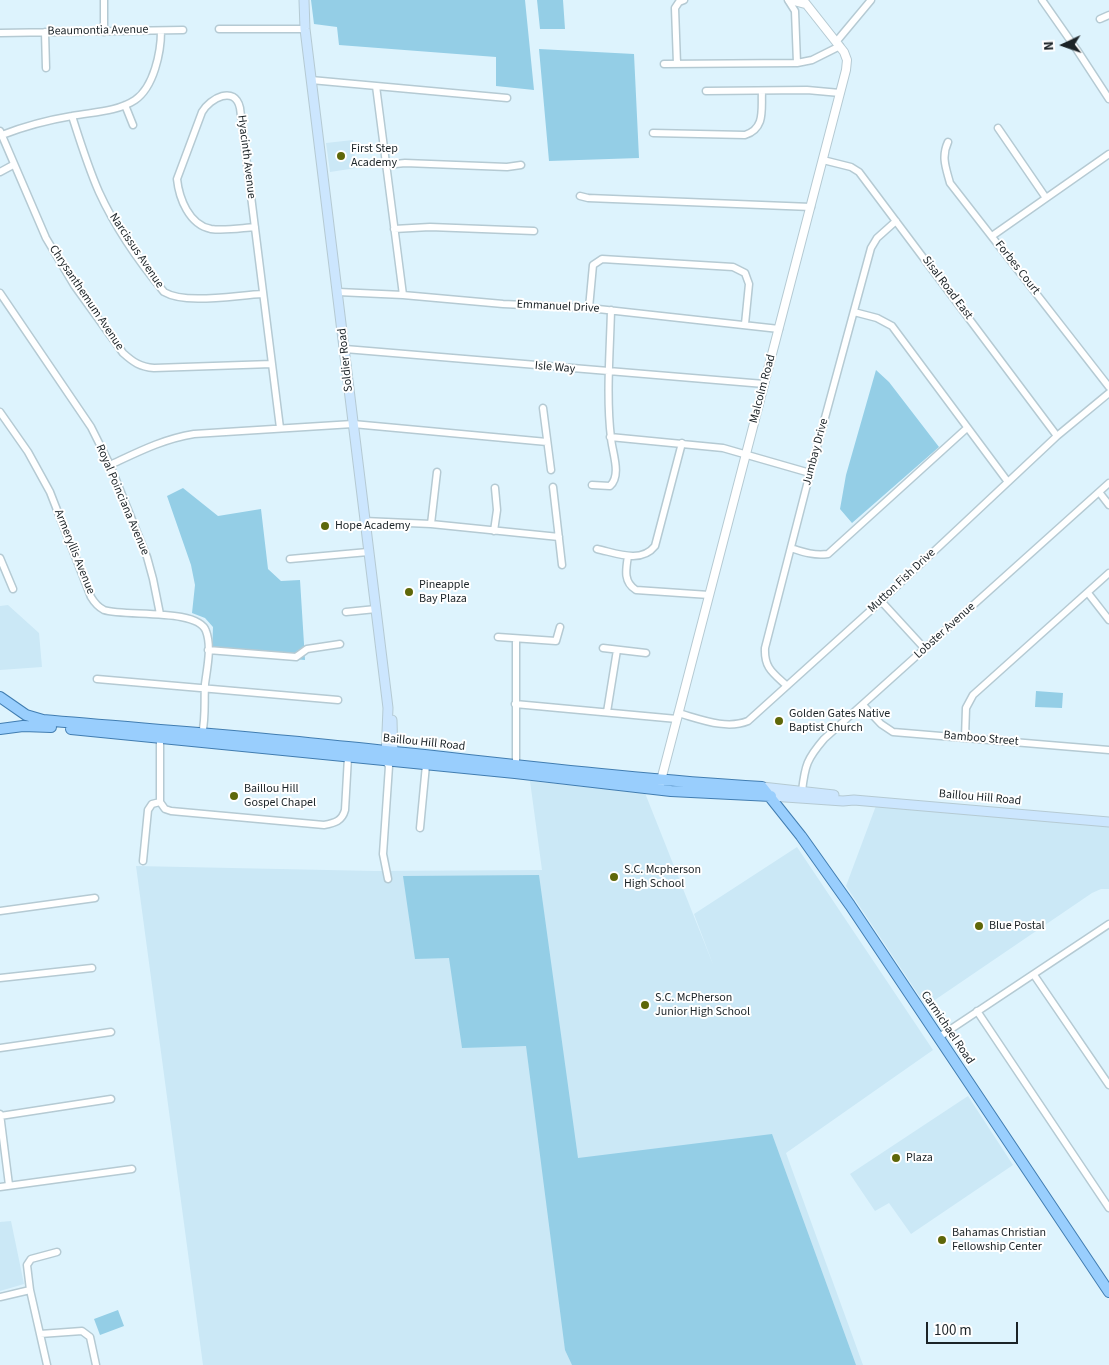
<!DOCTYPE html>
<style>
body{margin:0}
#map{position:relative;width:1109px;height:1365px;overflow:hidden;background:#ddf3fd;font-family:"Source Sans 3",sans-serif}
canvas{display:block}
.north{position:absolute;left:1039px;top:20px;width:50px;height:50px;-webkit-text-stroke:4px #fff;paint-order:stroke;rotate:267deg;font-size:14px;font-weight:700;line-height:20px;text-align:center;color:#1b2327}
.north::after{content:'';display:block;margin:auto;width:18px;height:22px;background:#1b2327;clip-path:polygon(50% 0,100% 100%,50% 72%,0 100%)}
.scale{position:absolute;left:926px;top:1322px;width:92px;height:22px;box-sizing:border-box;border:2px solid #1b2327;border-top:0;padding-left:6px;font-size:15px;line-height:18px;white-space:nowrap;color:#1b2327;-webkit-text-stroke:4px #fff;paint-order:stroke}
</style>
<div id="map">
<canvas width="1109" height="1365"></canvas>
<div class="north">N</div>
<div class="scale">100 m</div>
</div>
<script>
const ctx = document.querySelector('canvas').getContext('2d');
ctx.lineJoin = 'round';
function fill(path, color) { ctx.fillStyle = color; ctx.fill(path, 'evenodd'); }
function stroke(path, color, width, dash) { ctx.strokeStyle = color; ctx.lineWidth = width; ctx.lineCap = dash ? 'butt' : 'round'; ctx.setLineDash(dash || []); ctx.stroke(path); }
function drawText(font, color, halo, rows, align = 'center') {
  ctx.font = font + ' "Source Sans 3",sans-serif'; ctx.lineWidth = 4; ctx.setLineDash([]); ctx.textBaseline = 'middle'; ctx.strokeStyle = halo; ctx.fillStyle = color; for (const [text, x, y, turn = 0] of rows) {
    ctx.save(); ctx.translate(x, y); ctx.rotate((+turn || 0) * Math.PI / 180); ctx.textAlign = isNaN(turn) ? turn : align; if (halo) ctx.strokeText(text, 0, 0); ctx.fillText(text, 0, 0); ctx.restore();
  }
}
fill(new Path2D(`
 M353,140l3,28 -26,4 -4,-29z
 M8,605l31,28 3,34 -42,3v-64z
 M530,781l115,12 69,174 -20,-53 103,-67 136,203 -147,103 77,212h-660l-67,-499 239,5 167,-1z
 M877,803l232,21v65h-8l-9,4 -166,113 -80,-120z
 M968,1096l45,69 -102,69 -22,-31 -14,8 -25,-37z
 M11,1221l13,63 -24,7v-69z`), '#cbe8f6');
fill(new Path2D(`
 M311,0h214l9,90 -38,-4v-29l-157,-12 -2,-18 -23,-3z
 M537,0h26l2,29h-25z
 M539,49l95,5 5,104 -90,3z
 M876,370l13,12 50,65 -87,76 -12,-14 6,-34z
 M183,488l35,28 43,-7 7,60 13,12 19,-1 5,80 -93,-8 1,-25 -8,-9 -13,-5 3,-28 -4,-20 -24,-69z
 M1036,691l27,2 -1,15 -27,-1z
 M539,875l39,283 194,-24 84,231h-284l-7,-15 -39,-304 -64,2 -13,-90 -34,1 -12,-83z
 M118,1310l6,16 -24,9 -6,-16z`), '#94cee6');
const minor = new Path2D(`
 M104,0v32
 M788,0l7,11 2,52
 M1042,0l35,50 32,49
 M1100,19l9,-4
 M219,29h86
 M45,32l1,36
 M0,33l183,-3
 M836,42l35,-42
 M664,64l133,-1 15,-3 28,-14
 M677,64l-2,-56 4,-6 5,-2
 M311,80l196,18
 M376,86l27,209
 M706,91l101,-1 33,3
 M125,105l8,20
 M72,116c8,25 16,51 27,76 16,35 40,70 65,100 22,13 72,3 99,2
 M998,128l48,70
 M0,131l46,107 28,47 49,68c10,9 17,14 31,15l118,-4
 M653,133l92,2c21,-7 16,-26 17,-44
 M2,135c23,-9 46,-15 70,-19 20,-4 45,-4 63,-16 19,-13 26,-48 26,-69
 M948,142c-7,15 -2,26 2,41l159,204
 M823,160l28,7 8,5 198,264
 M386,165l19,-2 102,4 14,-2
 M0,172l13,-7
 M580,196l8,2 223,9
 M255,227c-14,1 -30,4 -44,2 -22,-4 -32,-31 -34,-50l25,-67c8,-14 33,-27 38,-4l40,320
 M394,229l36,-2 104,4
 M992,236l117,-82
 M338,292l65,3 100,9 86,4 190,21
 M0,293l91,134 19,38 37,92 6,22 7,35
 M589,308l4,-43 9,-6 131,8 12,6 4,11 -4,40
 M854,312l23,6 15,8 116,156
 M345,349l419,35
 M543,408l8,62
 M0,412l28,40 22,40 41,105c3,5 7,10 13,13 21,7 94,-2 102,21 6,16 1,37 -1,53 -1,17 1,34 -3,50
 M610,437l113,11 87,25
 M110,465c28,-13 53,-26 84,-31l143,-9 16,-1 194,18
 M592,485l18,1c12,-11 2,-34 1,-48 -5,-42 -1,-86 0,-128
 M553,487l9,78
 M1099,492l10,13
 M364,521l67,3 128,13
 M431,524l6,-52
 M494,531l3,-21 -2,-22
 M791,548c12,4 23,8 37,6l139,-126
 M597,549c19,4 44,15 58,-3l27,-103
 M628,556c-2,13 -5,26 8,34l73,5
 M0,558l13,31
 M290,559l78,-7
 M1088,593l21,27
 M881,601l44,48
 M346,612l30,-3
 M498,637l58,4 4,-14
 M603,648l43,5
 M208,650l88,7 11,-8 33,-5
 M97,679l241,21
 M787,686c-14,-13 -23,-18 -22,-38l45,-175 61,-225 6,-10 19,-17
 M515,704l162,15
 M863,705l18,19 12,8 216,18
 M607,712l10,-62
 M678,713c22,6 48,17 70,8l133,-120 176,-165 52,-43
 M160,738v64l5,7 6,2 153,14c11,-2 18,-4 21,-15l3,-53
 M965,738l1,-30 7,-13 136,-122
 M385,761l4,5 -6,88 5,25
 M516,768v-129
 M802,791c3,-26 5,-32 22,-52l285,-256
 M420,828l6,-63
 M143,861l5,-51 4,-6 8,-2
 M0,911l95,-13
 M1034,975l75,110
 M0,978l92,-10
 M977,1011l132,197
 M939,1037l170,-113
 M0,1048l111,-16
 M0,1114l9,71
 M0,1116l111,-17
 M0,1187l132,-18
 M0,1297l30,-7
 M40,1334l42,-3 8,6 6,28
 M47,1365l-17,-75 -3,-25 4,-6 26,-7`);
const tertiary = new Path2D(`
 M790,0l15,4
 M660,784l186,-714 1,-10 -3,-8 -41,-52`);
const secondary = new Path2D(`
 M304,0l1,29 83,679 -2,48
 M392,720l1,37
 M762,787l72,8
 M771,796l72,5 11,-1 255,22`);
const primary = new Path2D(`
 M0,697l26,18 17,5c102,9 204,16 305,27 138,14 276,32 414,40l39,49 49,69 259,387
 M0,729l23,-3 28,1
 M71,729l444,44 156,18 100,5`);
stroke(minor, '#b5cad3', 9);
stroke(tertiary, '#b5cad3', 10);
stroke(secondary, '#b5cad3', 11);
stroke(primary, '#417db1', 12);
stroke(minor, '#fff', 6);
stroke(tertiary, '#fff', 8);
stroke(secondary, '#cce6fe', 9);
stroke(primary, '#99cefd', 10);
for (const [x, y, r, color] of [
 [341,156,5,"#5e6709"],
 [325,526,5,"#5e6709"],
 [409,592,5,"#5e6709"],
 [779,721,5,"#5e6709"],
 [234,796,5,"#5e6709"],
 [614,877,5,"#5e6709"],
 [979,926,5,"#5e6709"],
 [645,1005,5,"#5e6709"],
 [896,1158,5,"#5e6709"],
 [942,1240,5,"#5e6709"]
]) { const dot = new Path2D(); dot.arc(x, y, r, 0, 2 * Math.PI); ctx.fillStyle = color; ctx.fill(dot); stroke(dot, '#fff', 2); }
drawText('12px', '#1b2327', '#fff', [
 ["Beaumontia Avenue",98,31,-1],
 ["Hyacinth Avenue",246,157,83],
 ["Narcissus Avenue",136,251,56],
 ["Forbes Court",1017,268,52],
 ["Sisal Road East",947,288,53],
 ["Chrysanthemum Avenue",86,298,56],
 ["Emmanuel Drive",558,307,3],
 ["Soldier Road",346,360,-96],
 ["Isle Way",555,368,5],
 ["Malcolm Road",763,389,-75],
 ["Jumbay Drive",816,452,-75],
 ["Royal Poinciana Avenue",122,500,67],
 ["Armeryllis Avenue",74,552,68],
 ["Mutton Fish Drive",902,581,-43],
 ["Lobster Avenue",945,631,-42],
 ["Bamboo Street",981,739,5],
 ["Baillou Hill Road",424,743,6],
 ["Baillou Hill Road",980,798,5],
 ["Carmichael Road",947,1028,56]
]);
drawText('12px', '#1b2327', '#fff', [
 ["First Step",351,149],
 ["Academy",351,163],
 ["Hope Academy",335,526],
 ["Pineapple",419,585],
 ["Bay Plaza",419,599],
 ["Golden Gates Native",789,714],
 ["Baptist Church",789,728],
 ["Baillou Hill",244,789],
 ["Gospel Chapel",244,803],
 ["S.C. Mcpherson",624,870],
 ["High School",624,884],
 ["Blue Postal",989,926],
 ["S.C. McPherson",655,998],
 ["Junior High School",655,1012],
 ["Plaza",906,1158],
 ["Bahamas Christian",952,1233],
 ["Fellowship Center",952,1247]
], 'left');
</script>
